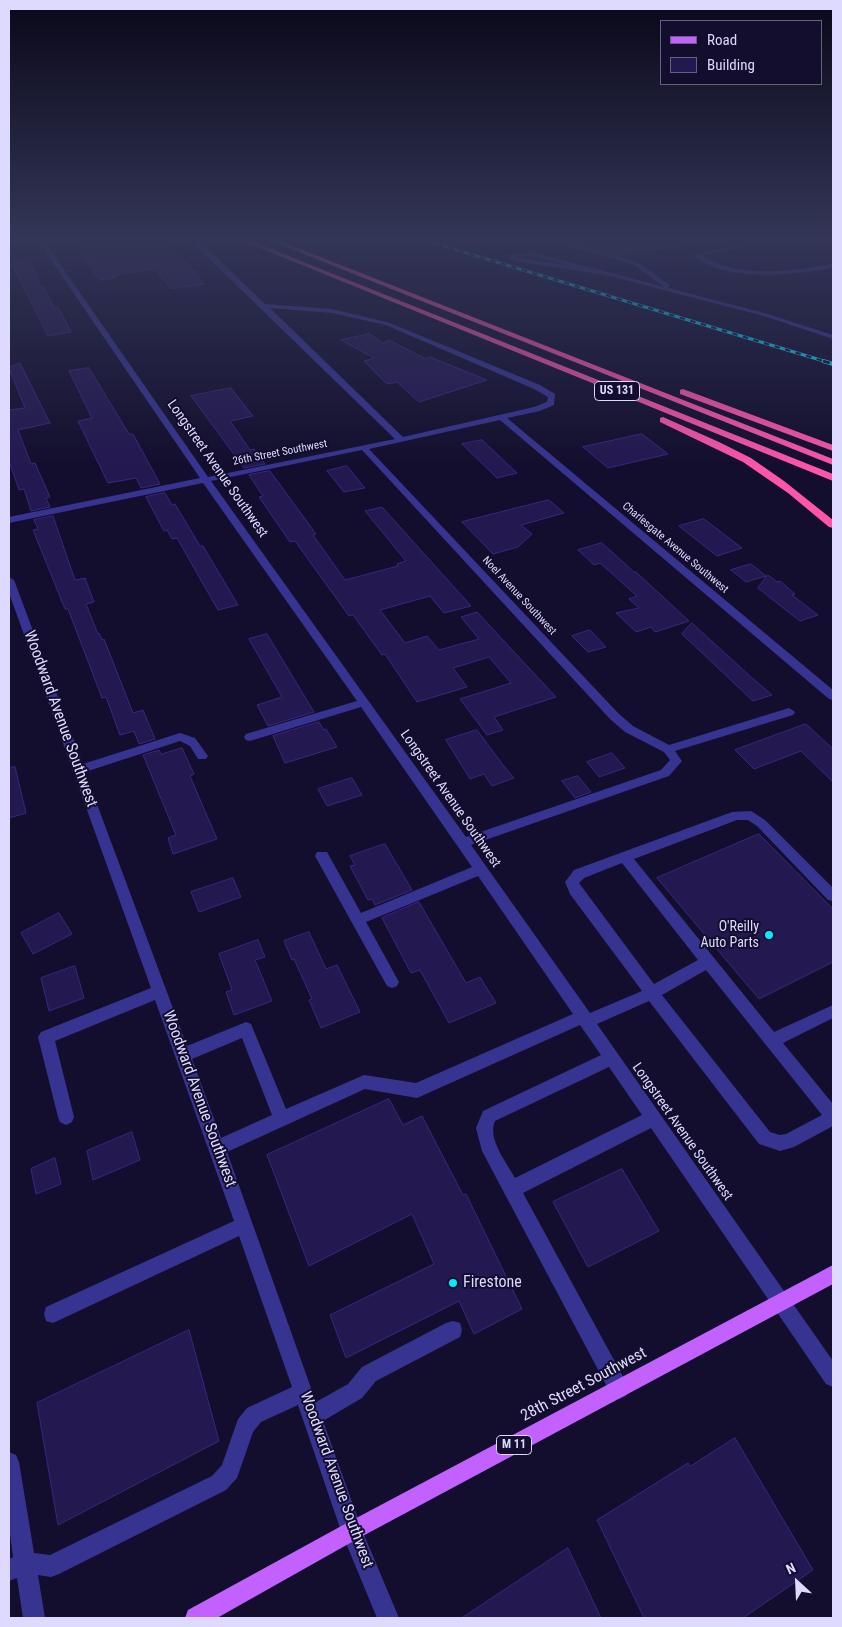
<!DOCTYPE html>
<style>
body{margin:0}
#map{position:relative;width:842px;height:1627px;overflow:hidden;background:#130e2d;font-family:"Roboto Condensed",sans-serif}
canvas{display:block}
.frame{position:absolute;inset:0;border:10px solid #dedaff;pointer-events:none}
.legend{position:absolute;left:660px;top:20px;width:162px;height:65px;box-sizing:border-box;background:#130e2d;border:1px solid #646081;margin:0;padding:6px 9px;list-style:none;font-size:15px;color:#dedaff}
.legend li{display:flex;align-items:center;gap:10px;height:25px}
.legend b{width:25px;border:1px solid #646081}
.north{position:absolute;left:772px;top:1557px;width:50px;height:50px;-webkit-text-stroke:4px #130e2d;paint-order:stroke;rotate:335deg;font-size:14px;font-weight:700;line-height:20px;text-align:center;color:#dedaff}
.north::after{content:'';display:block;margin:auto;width:18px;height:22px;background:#dedaff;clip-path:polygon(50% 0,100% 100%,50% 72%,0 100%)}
</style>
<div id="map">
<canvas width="842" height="1627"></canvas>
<div class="frame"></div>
<ul class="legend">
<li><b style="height:6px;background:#c261ff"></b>Road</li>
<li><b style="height:14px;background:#231850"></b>Building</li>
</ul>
<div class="north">N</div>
</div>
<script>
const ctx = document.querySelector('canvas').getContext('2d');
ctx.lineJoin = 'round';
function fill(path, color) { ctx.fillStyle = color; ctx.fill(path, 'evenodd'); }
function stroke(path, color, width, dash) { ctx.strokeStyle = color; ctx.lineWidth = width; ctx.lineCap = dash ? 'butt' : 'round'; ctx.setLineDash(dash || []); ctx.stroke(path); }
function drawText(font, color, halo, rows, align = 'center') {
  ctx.font = font + ' "Roboto Condensed",sans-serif'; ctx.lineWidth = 4; ctx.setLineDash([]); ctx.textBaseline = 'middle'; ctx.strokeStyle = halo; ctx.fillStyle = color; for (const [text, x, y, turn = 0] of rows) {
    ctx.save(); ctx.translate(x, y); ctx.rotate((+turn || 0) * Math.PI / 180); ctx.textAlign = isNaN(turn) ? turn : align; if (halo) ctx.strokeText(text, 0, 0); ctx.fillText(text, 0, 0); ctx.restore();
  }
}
fill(new Path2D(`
 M546,241h167l-104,17z`), '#103836');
const building = new Path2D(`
 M73,241h69l1,6 23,-4 16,19 3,-1 19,23 -33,5 -16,-20 -40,6 2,2 -17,3z
 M29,261l12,26h2l12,21 3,-1 13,25 -23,4 -37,-73z
 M370,334l13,9 6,-3 37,19 4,-2 57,23 -68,22 -22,-20 -10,2 -23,-23 10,-3 -33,-18z
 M20,363l30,60 -32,7 13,34 4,-1 15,34 -4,1 4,9 -19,4 -7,-22 -5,1 -10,-29v-51l16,-2 -16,-40z
 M89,368l40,66h4l27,50 -19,4 -5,-10 -28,5 -30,-62 14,-3 -23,-47z
 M231,388l22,28 -23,5 20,29 4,-1 11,15 -21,4 -53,-72z
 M642,434l26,20 -60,14 -25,-21z
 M482,440l35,33 -20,5 -35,-34z
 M347,466l18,22 -21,4 -17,-21z
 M270,471l46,63 -3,1 32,45 53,-14 -1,-2 9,-3 -41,-50 17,-4 89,99 -27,7 -14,-17 -50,14 25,33 22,-7 12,14 40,-11 -18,-22 16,-5 79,85 -62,20 9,13 -16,5 -27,-36 51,-16 -22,-26 -36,11 14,19 -50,15 -32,-48 -3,1 -29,-40 -4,1 -54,-75 -5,1 -31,-45 4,-1 -14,-21z
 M165,493l7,12 3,-1 25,42h3l35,59 -20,5 -41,-72 -5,1 -5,-9 -3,1 -18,-34z
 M549,500l15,13 -43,12 11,9 -14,13 -25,7 -31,-32z
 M53,516l22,64 10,-2 9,24 -8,2 12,30 1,-1 3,7 2,-1 29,74 10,-3 12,29 -16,5 -5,-13 -14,4 -14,-38 -4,1 -34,-89h-3l-32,-79 5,-1 -4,-9z
 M704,519l38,29 -25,8 -38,-30z
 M602,543l32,29h2l53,49 -34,11 -4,-5 -15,5 -20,-19 23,-5 -10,-9 8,-3 -37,-33 -6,2 -16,-15z
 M751,564l15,12 -20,6 -15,-12z
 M768,575l9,7 3,-1 15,13 -3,1 26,20 -18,6 -27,-21 -15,-12z
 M692,623l59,54 21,18 -19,6 -71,-67z
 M590,630l16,17 -18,5 -16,-16z
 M267,634l47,78 -46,14 -11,-21 25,-8 -33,-58z
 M319,722l5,8 2,-1 11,18 -52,16 -12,-27z
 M806,724l27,25v33l-32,-31 -47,18 -19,-19z
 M477,730l26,35 11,13 -22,8 -8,-12 -14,5 -24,-39z
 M182,748l12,26 -4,2 27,63 -44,15 -5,-16 8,-3 -33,-80 16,-5 2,4z
 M612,753l13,15 -26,9 -12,-15z
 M15,767l11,46 -17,5v-50z
 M578,776l13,16 -16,6 -13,-17z
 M352,778l10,17 -35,11 -9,-17z
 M759,834l74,75v53l-74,37 -102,-121z
 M385,844l27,46 -37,15 -3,-6 -4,1 -18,-34 5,-1 -5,-9z
 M233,878l8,19 -42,15 -8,-20z
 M419,902l47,81 14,-6 16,26 -47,20 -29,-53 -9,3 -29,-55z
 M59,913l13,21 -39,20 -12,-21z
 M309,932l17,37 11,-4 23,47 -39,16 -12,-28 3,-1 -18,-40 -2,1 -8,-19z
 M258,940l7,17 -10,3 17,41 -38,14 -8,-23 6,-2 -13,-36z
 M75,966l9,32 -35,13 -8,-33z
 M389,1099l14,26 19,-9 41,79 3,-1 56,115 -48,25 -15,-33 -113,57 -16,-43 104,-51 -22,-50 -103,52 -42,-111z
 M132,1132l8,28 -47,20 -6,-29z
 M55,1158l6,26 -25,10 -5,-25z
 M622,1169l37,62 -71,36 -35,-65z
 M189,1330l30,111 -161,84 -21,-122z
 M735,1438l78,132 -70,48h-99l-47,-98 91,-57 2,3z
 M568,1548l33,70h-139z`);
fill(building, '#231850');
stroke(building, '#38287f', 1);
fill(new Path2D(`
 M38,241h6l164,236 187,-38 -204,-198h6l9,6 59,57 67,5 58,14 150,62 15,9 -1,11 -14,6 -33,7 326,272v10l-4,-1 -329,-279 -131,29 249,264 15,13 36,19 120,-37 6,4 -2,3 -118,36 7,10 -13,15 -198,69 119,168 52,-22 -72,-97 -5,-12 9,-12 158,-58 19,-1 14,9 68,68v13l-5,-1 -71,-74 -9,-6h-11l-103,39 140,173 59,-27v13l-50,25 50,61v22l-39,21 -14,4 -21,-7 -110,-143 -52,23 236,337v26l-7,-3 -175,-256 -128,65 103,189 3,7 -3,7 -7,3 -7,-3 -130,-245 -6,-23 7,-17 118,-56 -21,-30 -163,73 -52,-9 -138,63 89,250 32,-18 14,-17 84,-44 7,-2 7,2 2,7 -2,7 -84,44 -14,17 -39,23 39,109 37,88h-22l-36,-87 -43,-126 -37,17 -8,10 -16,46 -11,12 -167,84 -8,3 -13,-2 7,43h-22l-6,-40 -8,3v-22l4,-2 -4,-31v-74l7,3 3,7 15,91 16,2 162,-79 10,-11 16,-46 9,-11 45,-21 -53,-151 -186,87 -7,-2 -2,-7 2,-7 188,-86 -79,-221 -100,41 19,76 -2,5 -6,3 -6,-3 -2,-5 -20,-80 3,-5 110,-44 -142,-395v-16l5,3 69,184 97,-31 15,5 13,18 -2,3h-8l-8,-13 -10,-5 -95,31 102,274 59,-24 5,2 35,85 78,-34 52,8 157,-69 -95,-138 -112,46 33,60 -2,4 -5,2 -5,-2 -72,-130 2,-4h10l34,61 111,-46 -111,-160 -111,34 -4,-1 -2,-3 2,-3 111,-33 -154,-218 -194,40v-6l191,-39zM270,308l62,5 54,12 148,64 14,8 -1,5 -13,5 -131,30zM362,450l248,269 15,13 39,20 6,8 -9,10 -195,67 -255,-356zM622,863l76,97 -44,24 -75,-101 5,-5zM706,970l116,145 -36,19 -6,1 -10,-3 -108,-137zM242,1038l30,77 -51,23 -29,-79zM609,1067l33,48 -127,63c-8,-15 -28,-39 -20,-57z
 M553,241h9l75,21 33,23 -2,3 100,26 65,21v4l-69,-23 -158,-41 -87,-13 -9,-3 -3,-4 24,-3 134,35 -32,-23zM531,256l41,10 -58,-9z
 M753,241l2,3 -53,12c40,23 88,15 131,8v4c-38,6 -108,16 -139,-13z`), '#373491');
fill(new Path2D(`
 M833,1265v19l-474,254 -142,80h-32l3,-8 157,-86z`), '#c261ff');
fill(new Path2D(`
 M243,241h8l582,233v7z
 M271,241h9l553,218v6z
 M683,389l150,56v6l-153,-57v-4z
 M663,417l56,25 32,16 33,23 49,39v8l-4,-1 -41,-34 -45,-31 -83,-40v-4z`), '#ff55a9');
const railFar1 = new Path2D(`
 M427,241l400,121`);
const rail = new Path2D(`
 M823,361l10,3`);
stroke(railFar1, '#06e9ff', 3);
stroke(rail, '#06e9ff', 4);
stroke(railFar1, '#130e2d', 2, [5.5]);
stroke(rail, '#130e2d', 2.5, [7]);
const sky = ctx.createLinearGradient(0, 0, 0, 469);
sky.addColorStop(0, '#0a0819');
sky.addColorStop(0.51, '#333657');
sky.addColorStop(1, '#33365700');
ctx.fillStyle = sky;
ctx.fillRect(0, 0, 842, 469);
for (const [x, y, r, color] of [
 [769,935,5,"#06e9ff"],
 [453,1283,5,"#06e9ff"]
]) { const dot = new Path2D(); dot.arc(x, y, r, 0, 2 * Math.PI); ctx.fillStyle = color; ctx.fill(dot); stroke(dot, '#130e2d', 2); }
drawText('11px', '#dedaff', '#130e2d', [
 ["26th Street Southwest",280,453,-11],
 ["Charlesgate Avenue Southwest",675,548,40],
 ["Noel Avenue Southwest",519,596,47]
]);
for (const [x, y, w] of [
 [617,391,45],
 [514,1445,35]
]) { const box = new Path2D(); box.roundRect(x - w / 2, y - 9.5, w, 19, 4); ctx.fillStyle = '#130e2d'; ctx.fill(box); stroke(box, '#dedaff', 1); }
drawText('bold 12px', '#dedaff', null, [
 ["US 131",617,391],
 ["M 11",514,1445]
]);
drawText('14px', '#dedaff', '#130e2d', [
 ["Longstreet Avenue Southwest",217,469,55],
 ["Longstreet Avenue Southwest",450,799,55],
 ["Longstreet Avenue Southwest",682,1132,55]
]);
drawText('14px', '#dedaff', '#130e2d', [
 ["O'Reilly",759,927],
 ["Auto Parts",759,943]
], 'right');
drawText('16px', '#dedaff', '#130e2d', [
 ["Woodward Avenue Southwest",60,719,70],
 ["Woodward Avenue Southwest",199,1099,70],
 ["28th Street Southwest",584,1385,-28],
 ["Woodward Avenue Southwest",336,1480,70]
]);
drawText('16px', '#dedaff', '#130e2d', [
 ["Firestone",463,1283]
], 'left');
</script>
